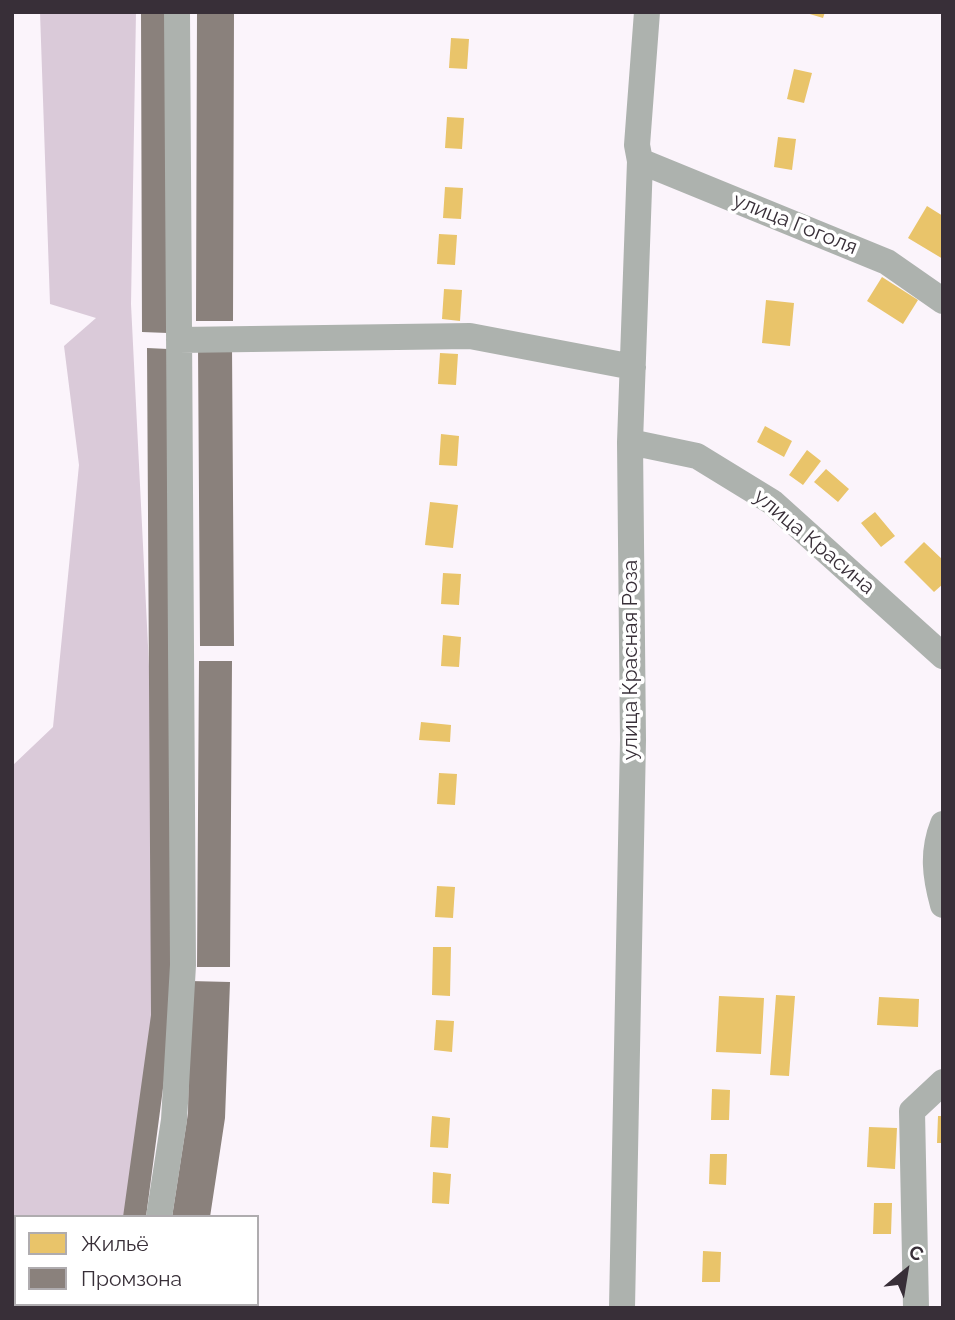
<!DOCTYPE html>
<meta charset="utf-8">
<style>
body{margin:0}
#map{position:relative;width:955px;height:1320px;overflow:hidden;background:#fbf4fb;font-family:Raleway,sans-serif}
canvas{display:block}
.frame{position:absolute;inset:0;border:14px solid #382f38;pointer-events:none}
.legend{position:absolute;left:14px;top:1215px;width:245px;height:91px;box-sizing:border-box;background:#fff;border:2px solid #afacaf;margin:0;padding:9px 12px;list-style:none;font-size:21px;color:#382f38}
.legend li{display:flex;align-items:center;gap:14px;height:35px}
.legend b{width:35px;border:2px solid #afacaf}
.north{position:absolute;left:871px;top:1236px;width:70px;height:70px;-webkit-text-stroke:5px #fff;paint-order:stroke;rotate:30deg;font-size:19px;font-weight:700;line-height:28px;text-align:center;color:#382f38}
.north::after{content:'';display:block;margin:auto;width:24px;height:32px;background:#382f38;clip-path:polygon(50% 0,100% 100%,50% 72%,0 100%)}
</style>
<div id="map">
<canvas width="955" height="1320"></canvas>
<div class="frame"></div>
<ul class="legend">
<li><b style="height:19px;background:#e9c46a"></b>Жильё</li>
<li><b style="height:19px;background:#8a817c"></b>Промзона</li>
</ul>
<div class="north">С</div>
</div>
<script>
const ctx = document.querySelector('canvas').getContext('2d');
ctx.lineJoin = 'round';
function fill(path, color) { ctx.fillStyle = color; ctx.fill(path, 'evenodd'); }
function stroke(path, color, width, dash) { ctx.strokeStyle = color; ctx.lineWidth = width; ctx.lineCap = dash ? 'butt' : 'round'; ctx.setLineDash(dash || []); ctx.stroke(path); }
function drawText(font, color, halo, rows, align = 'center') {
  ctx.font = font + ' Raleway,sans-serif'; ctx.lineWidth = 7; ctx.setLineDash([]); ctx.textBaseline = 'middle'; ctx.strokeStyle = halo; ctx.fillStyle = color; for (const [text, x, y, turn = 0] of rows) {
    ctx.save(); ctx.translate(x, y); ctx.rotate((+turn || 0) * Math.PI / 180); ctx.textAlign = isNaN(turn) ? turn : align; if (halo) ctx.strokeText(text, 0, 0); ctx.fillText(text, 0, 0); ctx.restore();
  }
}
fill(new Path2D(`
 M40,12h96l-5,292 35,704 -29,209h-121v87h108v4h-112v-542l41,-39 26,-262 -15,-119 32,-28 -46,-14z`), '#dacad9');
fill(new Path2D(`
 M803,12h22l-2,6z
 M451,38l18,1 -2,30 -18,-1z
 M794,69l18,4 -8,30 -17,-4z
 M447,117l17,1 -2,31 -17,-1z
 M778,137l18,2 -4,31 -18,-3z
 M445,187l18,1 -2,31 -18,-1z
 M927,206l16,10v43l-35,-21z
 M439,234l18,1 -2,30 -18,-1z
 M882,277l36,23 -15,24 -36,-23z
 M444,289l18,1 -2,31 -18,-2z
 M766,300l28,3 -4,43 -28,-3z
 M440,353l18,1 -2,31 -18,-1z
 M765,426l27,15 -8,16 -27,-15z
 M441,434l18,2 -2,30 -18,-1z
 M807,450l14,11 -18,24 -14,-10z
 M826,469l23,20 -11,13 -24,-20z
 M430,502l28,3 -5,43 -28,-3z
 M875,512l20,24 -14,11 -20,-24z
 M924,542l19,18v24l-9,8 -30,-30z
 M443,573l18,1 -2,31 -18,-1z
 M443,635l18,2 -2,30 -18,-1z
 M421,722l30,3 -1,17 -31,-2z
 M439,773l18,1 -2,31 -18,-1z
 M437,886l18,1 -2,31 -18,-1z
 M433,947h18l-1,49 -18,-1z
 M776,995l19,1 -6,80 -19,-1z
 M719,996l45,2 -3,56 -45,-2z
 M879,997l40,2 -1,28 -41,-2z
 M436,1020l18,1 -2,31 -18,-2z
 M712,1089l18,1 -1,30h-18z
 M432,1116l18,2 -2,30 -18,-1z
 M938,1116h5v27h-6z
 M869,1127l28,1 -2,41 -28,-2z
 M710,1154h17l-1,31 -17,-1z
 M433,1172l18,2 -2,30 -17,-1z
 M874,1203h18l-1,31h-18z
 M703,1251l18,1 -1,30h-18z`), '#e9c46a');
fill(new Path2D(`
 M141,12h26l1,321 -26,-1z
 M197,12h37l-1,309h-37z
 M198,346h34l2,300h-34z
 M147,348l21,1 5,619 -4,75 -23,174h-23l28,-202z
 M199,661h33l-2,306h-33z
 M190,981l40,1 -5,136 -15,99h-38l16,-104z
 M111,1304h23v4h-24z
 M160,1304h35l-1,4h-34z`), '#8a817c');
stroke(new Path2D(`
 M640,161l247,101 56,39
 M179,340l291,-4 163,31
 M630,442l67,14 75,46 171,154
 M943,824c-11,28 -8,52 0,81
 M159,1217l15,-97 9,-155 -6,-953
 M145,1308v-4
 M622,1308l11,-568 -3,-298 10,-281 -3,-16 10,-133
 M916,1308l-4,-197 31,-29`), '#adb2ae', 26);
drawText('21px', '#382f38', '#fff', [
 ["улица Гоголя",795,224,22],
 ["улица Красина",814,542,40],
 ["улица Красная Роза",631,660,-90]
]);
</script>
